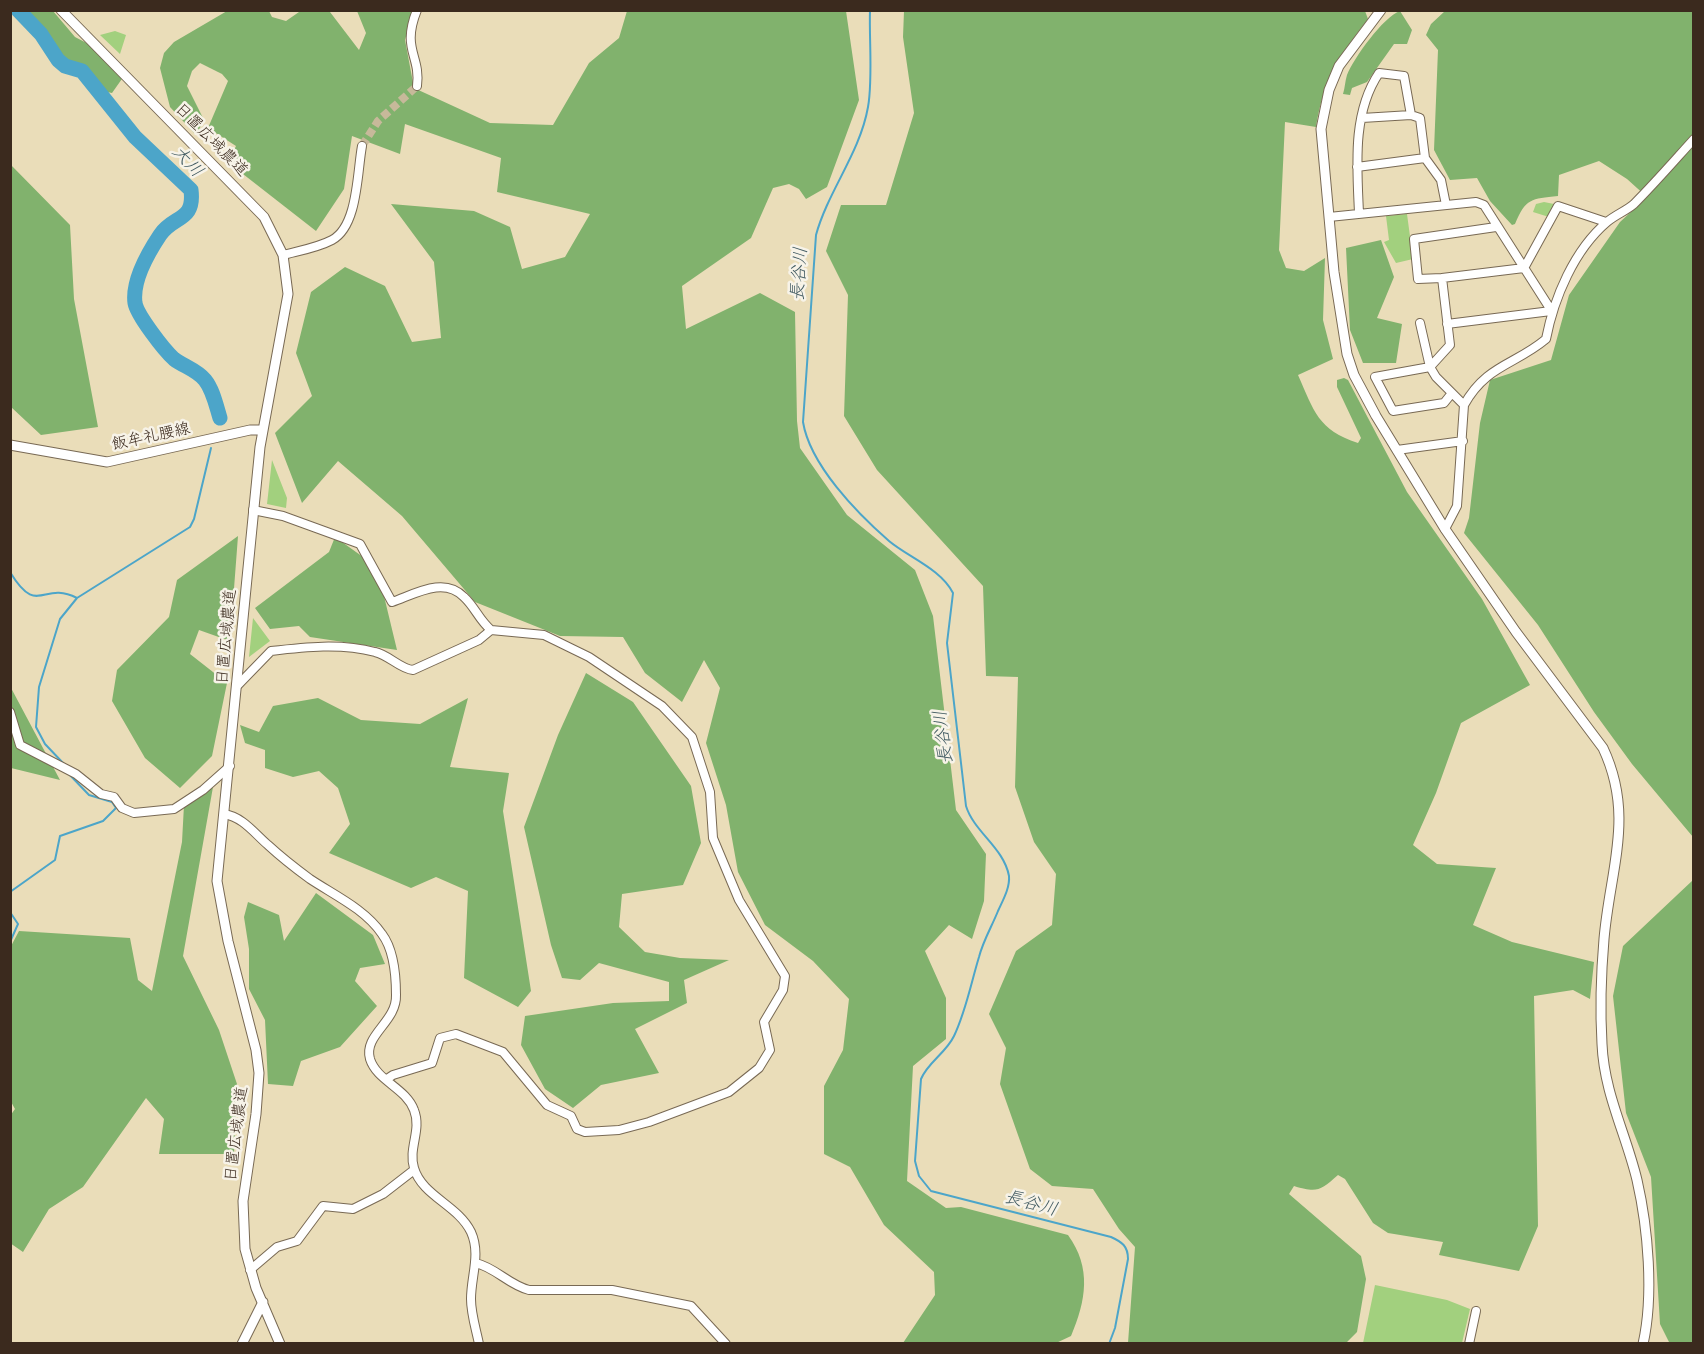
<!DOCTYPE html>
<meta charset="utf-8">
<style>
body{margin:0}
#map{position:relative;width:1704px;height:1354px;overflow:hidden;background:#eaddb9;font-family:"Balsamiq Sans",sans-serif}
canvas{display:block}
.frame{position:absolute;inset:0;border:12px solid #3b2a1e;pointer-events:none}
</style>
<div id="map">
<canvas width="1704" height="1354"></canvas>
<div class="frame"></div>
</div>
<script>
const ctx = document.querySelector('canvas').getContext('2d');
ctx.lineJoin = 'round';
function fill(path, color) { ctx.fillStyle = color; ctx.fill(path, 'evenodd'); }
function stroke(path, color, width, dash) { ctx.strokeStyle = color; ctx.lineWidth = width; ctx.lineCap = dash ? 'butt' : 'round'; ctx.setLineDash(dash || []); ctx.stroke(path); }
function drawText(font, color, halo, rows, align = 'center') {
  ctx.font = font + ' "Balsamiq Sans","Klee One",sans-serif'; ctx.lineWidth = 5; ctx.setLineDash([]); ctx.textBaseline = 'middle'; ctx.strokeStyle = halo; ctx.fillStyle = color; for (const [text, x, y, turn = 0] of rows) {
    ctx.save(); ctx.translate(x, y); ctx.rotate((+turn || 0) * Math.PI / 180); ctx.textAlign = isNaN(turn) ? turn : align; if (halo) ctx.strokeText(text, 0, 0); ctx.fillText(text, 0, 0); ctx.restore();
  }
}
fill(new Path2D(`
 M115,31l11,4 -6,19 -20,-19z
 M1544,202l10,2 -5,13 -16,-5 3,-8z
 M1407,214l6,45 -17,4 -12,-21 5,-2 -3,-24z
 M272,460l15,38 -1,10 -19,-4z
 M253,618l17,23 -21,16z
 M1375,1285l72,15 23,9 -8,34h-99z`), '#a2d07e');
fill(new Path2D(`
 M25,11h28l22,26 27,14 22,25 -12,17 -5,-1 -26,-27 -22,-9z
 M227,11h42l3,6 14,4 13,-9h31l29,38 7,-17 -9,-22h56l-8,29 9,48 76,35 63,2 36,-62 30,-25 8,-27h219l13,89 -32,87 -21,12 -7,-10 -10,-5 -16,4 -22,50 -69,48 4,43 74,-36 35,19 2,109 3,27 47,67 68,55 18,46 23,194 30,44 -2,47 -12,38 -23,-14 -24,26 21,47v41l-33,27 -6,115 39,27 15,-1 107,28c24,33 18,66 3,101l-17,8 -151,-1 32,-48 -1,-23 -50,-47 -34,-58 -26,-13v-68l19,-36 6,-51 -36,-38 -48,-36 -27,-53 -12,-67 -20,-62 14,-55 -16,-28 -22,42 -37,-29 -22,-36 -63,-1 -85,-34 -73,-86 -64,-55 -36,42 -27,-70 37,-37 -16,-43 15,-61 34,-25 40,19 27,56 29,-4 -7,-76 -43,-58 83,7 36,16 12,42 43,-12 25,-43 -93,-22 4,-34 -96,-34 -5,30 -48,-18 -8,53 -28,42 -82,-64 -5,-6 7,-15 -28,-18 20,-47 -6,-7 -22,-11 -8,8 -5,15 17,34 -8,15 -26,-28 -10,-39 4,-15 10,-11z
 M904,11h461l3,8c-28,36 -45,62 -52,108l-31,-5 -6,128 7,18 18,3 21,-13 -2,62 10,39 -35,16c16,36 20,55 60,68l3,-5 -24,-51v-7l7,-2 4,2 59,112 75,107 48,86 -69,38 -25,70 -23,52 24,19 59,4 -23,57 39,17 82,20 -4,37 -17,-9 -39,6 4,230 -19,45 -80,-16 4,-13 -55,-9 -15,-10 -28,-44 -7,-4c-18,16 -21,18 -44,11l-5,8 72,62 5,23 -9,53 -12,12 -217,-1 7,-96 -16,-18 -26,-40 -41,-3 -22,-17 -30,-85 6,-36 -17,-34 27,-63 36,-26 4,-51 -22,-32 -19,-55 3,-110 -32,-1 -3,-90 -106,-116 -33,-54 4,-121 -22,-44 15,-46h45l28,-92 -11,-76z
 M1400,11l12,19 -5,14h-13l-27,38 -15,6 -2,7 -7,-1c2,-6 2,-13 4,-19 7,-17 36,-58 53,-64z
 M1445,11h248v826l-61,-73 -38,-52 -56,-87 -74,-92 5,-15 11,-95 10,-43 61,-20 18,-65 51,-73 27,-25 -20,-18 -28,-18 -40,14 -1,21c-27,3 -32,2 -43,28l-3,1 -22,-24 -13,-23 -27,2 -16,-30 4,-100 -12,-15 5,-11z
 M11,165l59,60 4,74 24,128 -57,8 -30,-28z
 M1381,240l13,37 -17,41 25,6 -6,39h-33l-13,-33 -4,-82z
 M238,536l-8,105 -31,-11 -9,24 37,29 -15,73 -32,32 -35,-30 -33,-57 5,-31 52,-53 8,-37z
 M335,537l42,30 20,83 -87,-13 -11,-11 -29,3 -15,-21 74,-56z
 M586,673l47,29 58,84 10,57 -18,42 -61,9 -3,33 26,25 35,6 49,2 -45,20 3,23 -52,26 24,44 -58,12 -28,23 -28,-19 -24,-44 4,-29 88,-13 56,-2v-19l-70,-19 -19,17 -18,-2 -11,-33 -27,-118 34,-92z
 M10,686l50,94 -49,-12z
 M318,698l43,22 59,4 48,-26 -18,69 59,6 -6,38 28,180 -13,16 -54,-29 4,-87 -32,-14 -25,11 -82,-35 21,-29 -12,-36 -19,-17 -26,6 -28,-9v-18l-20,-7 -5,-18 19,7 14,-26z
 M213,787l-30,169 36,74 18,54 -3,70h-75l5,-35 -18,-21 -63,89 -34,22 -26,43 -13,-9v-127l5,-7 -5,-9v-152l9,-17 111,7 8,42 14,11 30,-149 2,-37z
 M1693,880v463l-23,1 -10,-20 -9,-147 -25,-64 -13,-117 10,-50z
 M316,893l57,42 12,29 -25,4 -5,13 22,25 -37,41 -39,14 -8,25 -25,-2 -3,-64 -16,-31v-40l-5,-32 4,-15 31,13 5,26z`), '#81b26d');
stroke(new Path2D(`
 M870,10c-1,29 3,70 -2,97 -8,46 -40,84 -52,128l-13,187c7,43 54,91 86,119 19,16 52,28 64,52l-6,50 19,163c8,26 38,42 43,70 1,12 -6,24 -11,35 -6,15 -15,30 -19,46 -8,26 -13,54 -25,79 -8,17 -26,26 -33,43l-6,82 4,15 12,15 180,46c11,5 17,9 17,22l-13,69 -6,16
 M10,572c28,46 32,8 67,26
 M64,764l-19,-20 -9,-17 3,-40 21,-68 17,-21 113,-71 4,-8 17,-71
 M10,892l45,-32 5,-24 43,-15 13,-13 -4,-6 -23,-7 -22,-23
 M10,912l8,12 -8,18`), '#4ca5c9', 2);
stroke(new Path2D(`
 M18,10l23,24 17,26 7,6 17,5 53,66 56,53c4,32 -18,25 -31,45 -12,18 -28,46 -25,68 2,12 29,47 39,56 9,7 23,11 31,21 8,10 11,25 15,38`), '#4ca5c9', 15);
stroke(new Path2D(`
 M362,146l16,-25 39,-35`), '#c7b99a', 8, [8, 4]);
const minor = new Path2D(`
 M417,86c4,-31 -16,-36 0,-76
 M1362,118l49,-3
 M1357,167l68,-9
 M1359,213c-2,-47 -7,-100 20,-140l25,3 7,39 9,3 5,40 16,22 5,25
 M1329,217l147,-15 8,3 67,105
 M283,255c15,-4 34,-7 49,-15 26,-14 25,-67 30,-94
 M1442,278l82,-10 34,-62 48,16
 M1420,323l10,44 -55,10 18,34 51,-8 8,-10
 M1447,324l104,-13
 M1464,405l-28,-28 -6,-10 20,-22 -8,-67 -24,1 -4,-40 82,-12
 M1397,450l66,-9
 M253,510l30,6 77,28 32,58c23,-8 52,-26 72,-5 11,10 15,23 27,33
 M1445,529l12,-23 7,-101c22,-40 51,-40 82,-66 8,-41 28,-89 61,-117 8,-7 19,-11 27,-18 21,-21 40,-43 60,-65
 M238,685l33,-34c34,-4 70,-8 104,1 14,3 25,17 38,18l66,-30 12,-10 53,5 45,22 73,49 30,31 18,55 3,46 26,62 46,76 -2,14 -19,32 6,28 -11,18 -30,24 -80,30 -30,8 -34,2 -8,-3 -6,-13 -24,-11 -44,-53 -47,-18 -16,4 -8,25 -39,12 -6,4
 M10,712l10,33 56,29 25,20 13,3 8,11 12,5 40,-4 29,-19 27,-24
 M224,814c19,3 30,19 44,31 13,12 27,23 42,34 24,16 55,30 72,55 12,16 14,41 14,61 1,27 -33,40 -26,64 7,22 36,29 44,51 8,20 -6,38 0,58 8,28 44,37 57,64 10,22 0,44 0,67 0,15 5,30 8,45
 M476,1263c20,5 33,22 53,27h83l79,16 35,38
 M250,1270l27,-23 20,-6 26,-35 30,3 30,-15 31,-24
 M1469,1344l7,-33`);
const tertiary = new Path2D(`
 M61,10l203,207 19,38 5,39 -28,153 -43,434 11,60 28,109 3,23 -3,41 -13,87 2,48 11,39 24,56
 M1381,10l-42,56 -10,24 -8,39 13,143 13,82 7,21 22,41 69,113 71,103 87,116c32,68 7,121 1,191 -3,35 -4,71 -2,105 2,49 24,90 35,136 11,48 17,115 6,164
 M10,445l97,17 143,-32h13
 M242,1344l21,-42`);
stroke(minor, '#786954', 10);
stroke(tertiary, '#786954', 11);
stroke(minor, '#fff', 8);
stroke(tertiary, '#fff', 9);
drawText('16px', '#3b2a1e', '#f7f3e8', [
 ["日置広域農道",211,140,45],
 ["飯牟礼腰線",151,437,-12],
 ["日置広域農道",227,637,-85],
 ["日置広域農道",237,1134,-83]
]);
drawText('italic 18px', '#425b62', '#f7f3e8', [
 ["大川",187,162,47],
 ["長谷川",800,274,-86],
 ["長谷川",944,737,-97],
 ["長谷川",1031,1204,15]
]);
</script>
